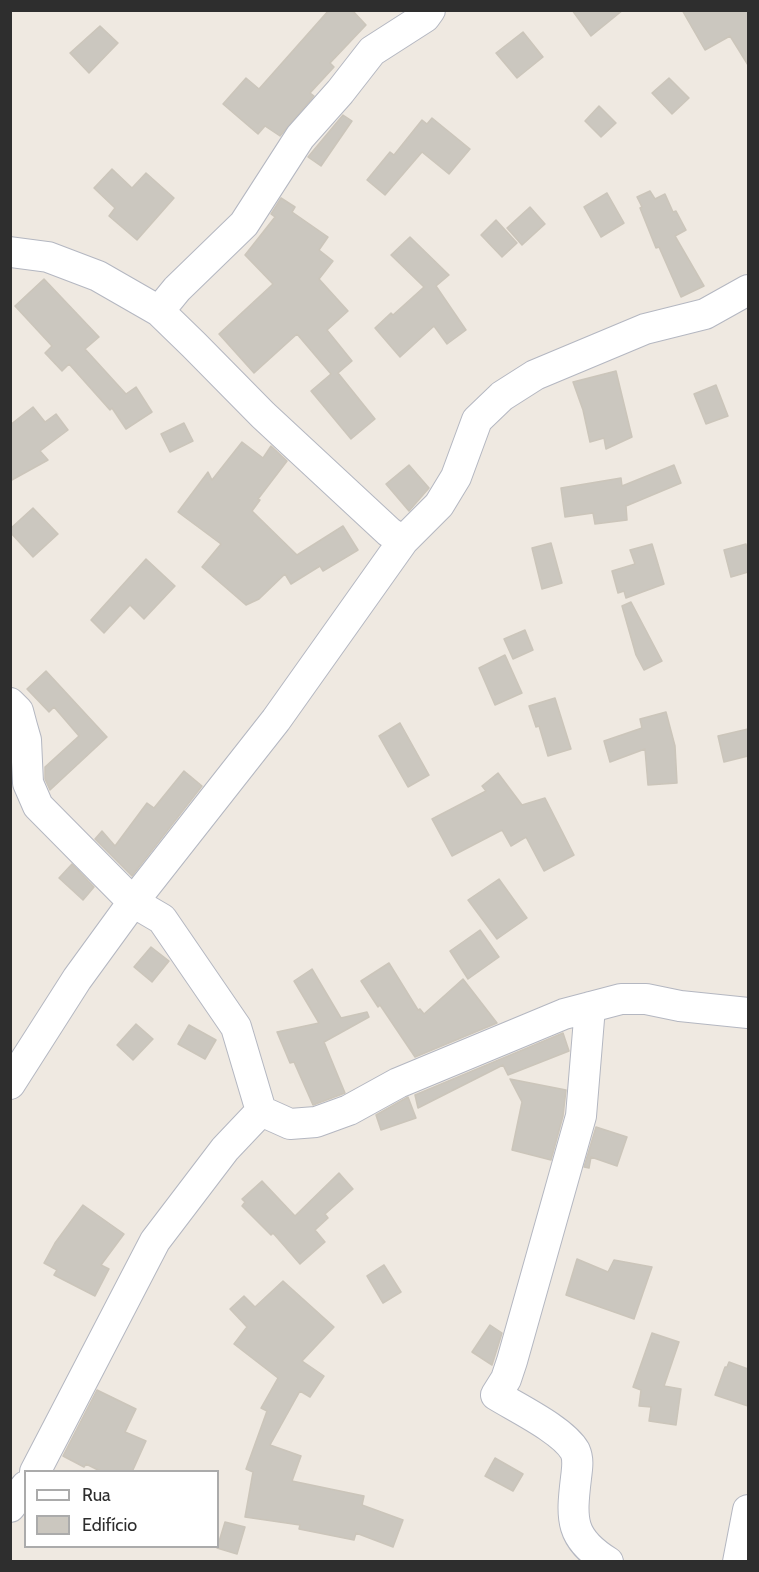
<!DOCTYPE html>
<meta charset="utf-8">
<style>
body{margin:0}
#map{position:relative;width:759px;height:1572px;overflow:hidden;background:#efe9e1;font-family:Cabin,sans-serif}
canvas{display:block}
.frame{position:absolute;inset:0;border:12px solid #2e2e2e;pointer-events:none}
.legend{position:absolute;left:24px;top:1470px;width:195px;height:78px;box-sizing:border-box;background:#fff;border:2px solid #ababab;margin:0;padding:8px 10px;list-style:none;font-size:18px;color:#2e2e2e}
.legend li{display:flex;align-items:center;gap:12px;height:30px}
.legend b{width:30px;border:2px solid #ababab}
</style>
<div id="map">
<canvas width="759" height="1572"></canvas>
<div class="frame"></div>
<ul class="legend">
<li><b style="height:8px;background:#fff"></b>Rua</li>
<li><b style="height:16px;background:#cbc7bf"></b>Edifício</li>
</ul>
</div>
<script>
const ctx = document.querySelector('canvas').getContext('2d');
ctx.lineJoin = 'round';
function fill(path, color) { ctx.fillStyle = color; ctx.fill(path, 'evenodd'); }
function stroke(path, color, width, dash) { ctx.strokeStyle = color; ctx.lineWidth = width; ctx.lineCap = dash ? 'butt' : 'round'; ctx.setLineDash(dash || []); ctx.stroke(path); }
const building = new Path2D(`
 M329,10h23l14,15 -36,38 4,4 -24,26 4,3 -34,40 -15,-10 -7,8 -35,-30 23,-26 13,11z
 M572,10h51l-32,26z
 M682,10h66v55l-18,-29 -25,14z
 M100,26l18,17 -29,30 -19,-20z
 M523,32l20,25 -26,21 -21,-25z
 M669,78l20,20 -17,16 -20,-21z
 M599,106l17,17 -15,14 -16,-16z
 M343,115l9,6 -31,45 -13,-9z
 M432,118l38,31 -21,25 -27,-22 -37,43 -18,-15 23,-28 4,3 28,-35 5,4z
 M112,169l20,19 14,-15 28,25 -37,42 -28,-24 6,-8 -21,-20z
 M650,191l5,8 10,-5 8,18 3,-1 10,19 -11,6 29,50 -23,11 -22,-50 -3,1 -16,-40 2,-1 -5,-10z
 M607,193l17,30 -23,14 -17,-30z
 M281,198l14,9 -3,5 36,25 -9,13 14,11 -14,18 29,32 -21,19 25,31 -14,12 37,46 -24,20 -40,-48 20,-17 -34,-40 -43,39 -35,-39 54,-50 -28,-29 30,-38 -4,-3z
 M530,207l15,17 -23,21 -15,-17z
 M496,220l21,23 -15,14 -21,-22z
 M410,237l39,38 -13,11 30,44 -19,14 -13,-18 -34,31 -25,-29 16,-15 2,2 31,-28 -33,-32z
 M44,279l55,58 -14,12 41,45 10,-7 16,25 -26,17 -14,-21 -2,2 -41,-46 -7,7 -17,-18 7,-7 -37,-40z
 M616,371l16,66 -26,12 -2,-11 -14,4 -7,-32 -10,-28z
 M716,385l12,31 -22,8 -12,-30z
 M33,407l12,15 11,-8 12,16 -28,21 8,9 -38,21v-56z
 M184,423l9,18 -23,11 -9,-18z
 M242,442l21,16 8,-12 16,15 -29,38 2,1 -8,11 45,44 46,-29 15,24 -35,21 -3,-5 -29,18 -6,-10 -26,25 -13,6 -44,-38 19,-23 -43,-32 30,-40 4,8z
 M409,465l20,23 -20,23 -23,-27z
 M674,465l7,18 -55,23 1,14 -32,4 -2,-11 -28,4 -4,-29 60,-10 1,8z
 M33,508l25,26 -25,23 -23,-25v-3z
 M551,543l11,40 -20,6 -10,-41z
 M652,544l12,40 -38,14 -2,-7 -6,2 -6,-22 23,-7 -5,-14z
 M746,544l2,12v16l-17,5 -7,-27z
 M146,559l29,27 -31,33 -14,-14 -26,28 -13,-13z
 M631,602l31,59 -18,9 -8,-15 -14,-49z
 M525,630l8,20 -20,9 -9,-20z
 M505,655l17,38 -27,12 -16,-37z
 M46,671l61,66 -57,53 -5,-11v-12l34,-31 -25,-29 -5,5 -22,-23z
 M555,698l16,51 -23,7 -9,-30 -3,1 -7,-21z
 M666,712l9,34 2,37 -29,2 -3,-36 -35,13 -6,-21 38,-13 -2,-9z
 M400,723l29,52 -21,12 -29,-51z
 M748,729v27l-24,6 -6,-26z
 M184,771l18,15 -70,90 -37,-37 7,-8 13,15 32,-43 7,5z
 M498,773l24,32 23,-7 29,57 -30,16 -18,-34 -15,9 -9,-16 -50,26 -20,-37 54,-28 -4,-5z
 M72,864l22,23 -11,13 -24,-22z
 M499,879l28,39 -30,21 -29,-39z
 M480,930l19,27 -31,22 -18,-28z
 M151,947l18,14 -17,21 -18,-15z
 M389,963l29,47 2,-1 4,5 39,-35 34,44 -82,34 -35,-52 -2,2 -17,-26z
 M312,969l29,49 26,-6 2,5 -45,25 21,51 -32,12 -19,-43 -4,1 -13,-31 42,-9 -25,-42z
 M136,1024l17,15 -20,21 -16,-15z
 M189,1025l27,15 -11,19 -27,-15z
 M563,1033l6,18 -61,24 -5,-10 -85,43 -3,-13z
 M510,1079l56,11 -3,26 -12,44 -39,-10 10,-48z
 M408,1097l8,21 -35,12 -5,-15z
 M596,1127l31,10 -10,29 -26,-9 -2,11 -5,-1z
 M339,1173l14,16 -28,25 3,4 -13,12 10,12 -25,22 -27,-31 -2,2 -29,-29 3,-4 -3,-3 20,-18 33,35z
 M83,1205l41,29 -23,31 8,4 -14,27 -41,-21 3,-5 -13,-7 11,-20z
 M577,1259l31,13 6,-12 38,7 -18,52 -68,-24z
 M384,1265l17,27 -18,11 -16,-27z
 M283,1281l51,46 -32,34 22,15 -14,21 -10,-6 -30,54 31,11 -9,25 72,15 -2,9 41,15 -10,27 -37,-14 -2,7 -55,-11 1,-4 -55,-8 8,-45 -7,-3 21,-58 -6,-3 17,-30 -44,-34 13,-17 -17,-18 14,-13 11,11z
 M490,1325l12,8 -10,32 -20,-13z
 M652,1333l27,9 -15,44 17,3 -5,36 -27,-4 2,-14 -12,-1 2,-16 -8,-3z
 M729,1362l19,7v37l-33,-11 10,-28h2z
 M97,1390l39,19 -11,23 21,9 -14,31h-30l-16,-8 -2,3 -21,-11z
 M495,1458l28,16 -10,17 -28,-15z
 M225,1522l20,5 -8,27 -20,-6z`);
fill(building, '#cbc7bf');
stroke(building, '#cbc5ba', 1.5);
const minor = new Path2D(`
 M10,252l38,5 50,19 61,35 35,34 69,70 126,117 14,9
 M159,311l18,-22 67,-65 56,-87 40,-45 32,-41 53,-34 5,-7
 M10,703l8,8 4,15 4,14 2,43 10,23 95,96 29,17 74,108 25,84
 M590,1007l-9,109 -69,245 -6,18 -10,16c21,13 67,35 79,56 4,9 2,18 1,27 -5,42 -6,60 32,84
 M10,1084l67,-105 56,-77 143,-182 127,-179 36,-36 17,-28 21,-57 25,-24 33,-21 110,-46 60,-15 43,-24
 M261,1111l29,13 26,-2 33,-12 49,-27 166,-69 57,-15h25l34,7 68,7
 M35,1472l120,-231 70,-92 36,-38
 M10,1507l16,-21
 M738,1562l10,-52`);
stroke(minor, '#b4b7c1', 32);
stroke(minor, '#fff', 30);
</script>
